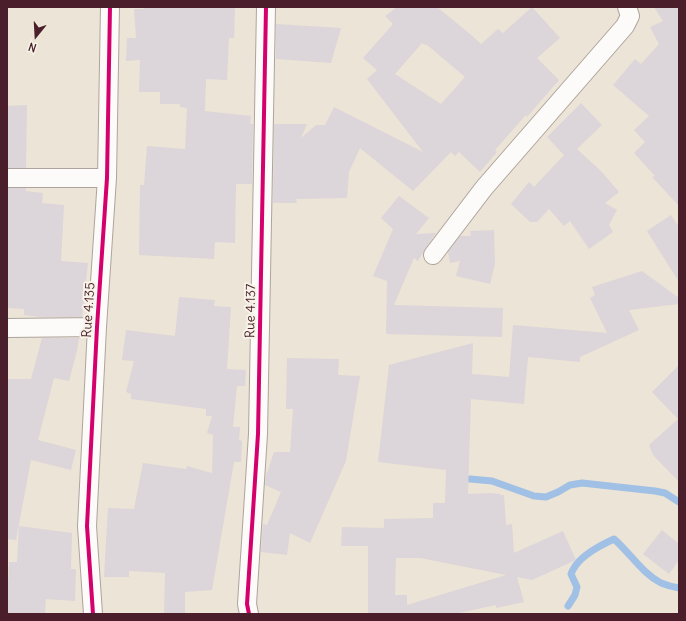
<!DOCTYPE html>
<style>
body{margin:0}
#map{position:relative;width:686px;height:621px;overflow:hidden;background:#ece4d6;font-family:Delius,sans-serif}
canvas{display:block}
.frame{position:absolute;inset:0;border:8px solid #4a1f2b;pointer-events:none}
.north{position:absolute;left:16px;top:16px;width:40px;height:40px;-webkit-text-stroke:3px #f7f3e8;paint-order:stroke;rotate:198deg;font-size:11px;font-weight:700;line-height:16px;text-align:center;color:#4a1f2b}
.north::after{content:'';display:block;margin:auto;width:14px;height:18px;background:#4a1f2b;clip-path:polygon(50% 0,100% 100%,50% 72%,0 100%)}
</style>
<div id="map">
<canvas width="686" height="621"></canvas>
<div class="frame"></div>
<div class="north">N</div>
</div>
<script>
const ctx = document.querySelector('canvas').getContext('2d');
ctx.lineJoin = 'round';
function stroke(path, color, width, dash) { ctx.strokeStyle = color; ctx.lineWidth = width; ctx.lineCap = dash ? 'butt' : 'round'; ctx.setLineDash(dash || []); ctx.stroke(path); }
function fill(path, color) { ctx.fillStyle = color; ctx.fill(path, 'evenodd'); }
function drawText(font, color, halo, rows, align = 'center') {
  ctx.font = font + ' Delius,sans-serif'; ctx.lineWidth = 4; ctx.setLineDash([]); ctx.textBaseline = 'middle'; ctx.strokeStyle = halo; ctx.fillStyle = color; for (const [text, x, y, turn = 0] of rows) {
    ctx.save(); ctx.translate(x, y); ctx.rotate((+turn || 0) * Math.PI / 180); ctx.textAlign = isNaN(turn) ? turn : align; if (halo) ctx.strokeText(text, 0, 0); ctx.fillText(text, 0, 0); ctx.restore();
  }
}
stroke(new Path2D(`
 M470,479l22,2 42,15 12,1 12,-5 12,-7 12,-2 73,8 10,2 14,9
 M568,606l7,-11 2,-8 -6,-13c1,-3 3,-6 5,-9 8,-11 25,-20 38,-26 16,14 28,34 47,44 5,2 12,4 18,5`), '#a0c0e5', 7);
fill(new Path2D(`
 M143,7h92l-1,31h-5l-2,42 -21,-1 -1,32 46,5 -1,8h3l-1,60h-16l-1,59 -20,-1 -1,17 -75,-4 1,-70h4l3,-39 38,3 2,-41 -7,-1v-3h-20v-12h-21l1,-32 -14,1 1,-23h9l-2,-29h10z
 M397,7h40l33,27 11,10 17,-15 5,4 29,-26 28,31 -23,20 22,22 -32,37 -1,-2 -31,35 2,2 -17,20 -21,-20 -4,4 -4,-4 -38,39 -53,-43 -11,24 -2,26 -51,1 1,4h-24l1,-79h33l-6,14 15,-13h9l9,-18 89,45 -56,-73 10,-9 -14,-12 30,-34 -8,-8zM422,43l3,2 1,-1 39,33 -24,27 -46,-30z
 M654,7h25v199l-27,-29 3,-1 -21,-23 11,-11 -11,-12 15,-14 -36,-31 22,-26 6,5 18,-20 -9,-17 13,-6z
 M276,24l65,4 -10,35 -55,-4z
 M581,103l21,22 -25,24 24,22 18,21 -14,11 12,7 -8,15 4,7 -24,17 -19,-28 -6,5 -15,-17 -12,13h-7l-19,-18 18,-22 5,5 30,-32 -17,-18z
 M27,105l-1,63h-19v-62z
 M7,188h19v3l17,2 -1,10 22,2 -3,56 27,2 -6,54h-42l-16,-2v-6l-17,-1z
 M399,196l30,22 -13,16 20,-1 -11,16 -7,12 -4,-3 -20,47 109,3 -1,29 -116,-3 1,-53 -14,-5 20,-47 -12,-11z
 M671,215l8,12v55l-32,-51z
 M494,230l1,34 -5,20 -34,-8 4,-15 -10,2 -2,-11 12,-16h11l-1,-5z
 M642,271l37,27v6l-50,6 10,20 -59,27v5l-52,-5 -4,47 -53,-5 -3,95 23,-1 9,1v1h4l2,30 6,-1 2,29 49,-22 13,29 -44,20 -15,-3 7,25 -28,6v-3l-42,9h-86v-68h-27l1,-19 42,1v-9l49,-1v-15h12l1,-33 -68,-8 11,-97 84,-22 -1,31 37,3 4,-52 94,8 -17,-35 5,-3 -3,-8zM396,558h24l86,17 -99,30v-10h-12z
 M179,297l36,3 -1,6 17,1 -4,62 19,1 -1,16h-8l-4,41h7l-1,13 3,1 -1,21h-7l-22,128 -27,2v22h-21l1,-41 -36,-2v6h-25l4,-69 26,1 9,-46 43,6 1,-3 25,7 1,-38 -6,-2 5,-17h-6v-7l-75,-10v-5l-5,-2 8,-31 -12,-1 4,-30 49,6z
 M42,338h37l-2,13 -8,30 -15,-3 -16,62 38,10 -5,20 -40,-10 -15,80 -9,-1v-160h24z
 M287,358l52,1 -1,16 22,1 -14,85 -36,82 -20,-10 -3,22 -26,-3 2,-28 4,1 14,-33 -16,-7 1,-9 8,-24h16l3,-43h-7z
 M679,365v117l-26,-27 -4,-10 29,-26 -26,-27z
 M19,526l53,7 -1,36h5l-1,32 -29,-2 -1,15h-38v-30l1,1 1,-23h8z
 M662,530l17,14v16l-10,14 -26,-20z`), '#dcd5d9');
const minor = new Path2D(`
 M7,178h100
 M433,255l51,-67 141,-162 5,-10 -3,-9
 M7,328l90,-1
 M93,614l-6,-88 10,-199 10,-149 3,-171
 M249,614l-2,-10 11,-170 8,-427`);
stroke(minor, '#aea49d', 20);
stroke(minor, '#fcfbf9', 18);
stroke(new Path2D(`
 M93,614l-6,-88 10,-199 10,-149 3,-171
 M249,614l-2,-10 11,-170 8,-427`), '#d6006c', 4);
drawText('13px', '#4a1f2b', '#f7f3e8', [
 ["Rue 4.135",89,310,-86],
 ["Rue 4.137",251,311,-89]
]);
</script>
